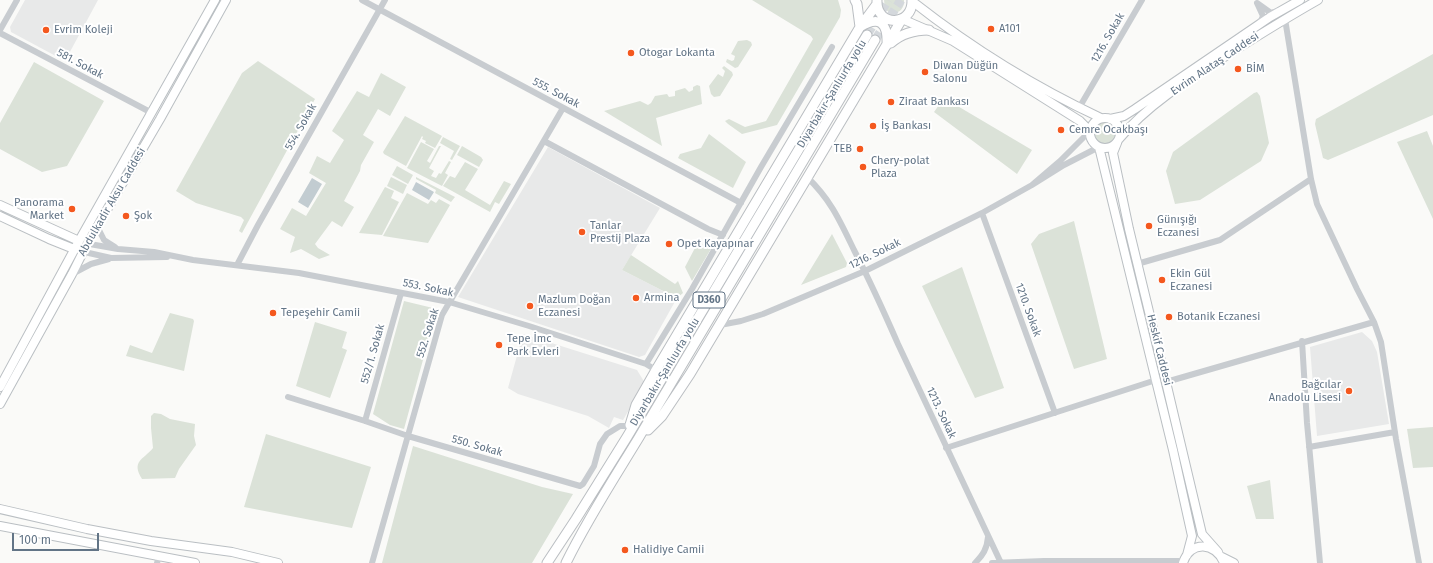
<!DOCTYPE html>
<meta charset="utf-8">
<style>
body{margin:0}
#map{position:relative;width:1433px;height:563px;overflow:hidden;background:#fafaf8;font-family:"Fira Sans",sans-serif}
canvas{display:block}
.scale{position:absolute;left:12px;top:533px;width:87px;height:18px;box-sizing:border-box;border:2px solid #627486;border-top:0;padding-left:5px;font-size:12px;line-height:14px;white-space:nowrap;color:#627486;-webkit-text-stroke:3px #fff;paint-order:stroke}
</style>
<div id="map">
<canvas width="1433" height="563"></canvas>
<div class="scale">100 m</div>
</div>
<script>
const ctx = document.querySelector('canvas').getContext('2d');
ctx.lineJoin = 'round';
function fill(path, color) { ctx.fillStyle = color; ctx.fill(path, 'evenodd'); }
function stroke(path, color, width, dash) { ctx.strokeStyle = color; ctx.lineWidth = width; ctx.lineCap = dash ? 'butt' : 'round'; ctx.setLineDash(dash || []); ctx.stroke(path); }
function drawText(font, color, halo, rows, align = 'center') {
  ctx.font = font + ' "Fira Sans",sans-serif'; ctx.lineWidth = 4; ctx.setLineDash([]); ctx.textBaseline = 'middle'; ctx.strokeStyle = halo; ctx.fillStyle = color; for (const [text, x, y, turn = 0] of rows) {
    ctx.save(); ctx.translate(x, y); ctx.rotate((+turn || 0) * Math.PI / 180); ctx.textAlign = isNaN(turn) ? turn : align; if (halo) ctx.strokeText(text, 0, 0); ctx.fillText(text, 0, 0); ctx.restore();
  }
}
fill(new Path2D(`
 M25,0h73l-33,61 -54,-29 -1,-5z
 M548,147l112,61 -38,62 55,28 -32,57 -6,2 -181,-60z
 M1362,332l10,9 5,11 12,72 -72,12 -7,-89z
 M523,334l114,36 8,13 -22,37 -9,-3 -5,11 -21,-12 -70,-22 -10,-6z`), '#e8e9e9');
fill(new Path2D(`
 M752,0h86l3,10 -1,7 -63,108 -35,9 -14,-10 -3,-3 4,-2 16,8 21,-6 47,-82 -2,-3z
 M884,0h20c1,12 -11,17 -19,9z
 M747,40l4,2 1,3 -14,22 -3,1 -9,-6 1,-3 5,2 2,-1 1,-4 -4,-2 7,-13z
 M1433,54v61l-105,45 -5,-2 -8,-34 1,-5z
 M258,61l57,38 -73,134 -3,-2 5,-11 -3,-3 -45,-14 -20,-12 66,-118z
 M34,62l70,39 -37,65 -25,6 -42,-23v-26z
 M724,66l8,6 1,3 -13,21 -6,1 -3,-3 -2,-8 9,-12 5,3 2,-6 -3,-3z
 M381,73l25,14 -16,29 -12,-7 -15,26 11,7 -13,23 -1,6 -16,30 10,6 -12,20 -10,-6 -17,23 3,4 12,7 -11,4 -18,-10 -11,4 5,-16 -15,-8 12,-21 14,8 20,-33 -17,-10 8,-17 13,7 14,-23 -12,-9 25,-40 12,6z
 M697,85l3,1 2,18 -46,14 6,28 -58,-35 36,-10 8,4 3,-2 4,-7 12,-2 2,3 6,-1v-5l10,-3 4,4 4,-2v-3z
 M1257,92l3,4 9,47 -8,18 -61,39 -25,4 -9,-33 7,-19 81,-59z
 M944,98l88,52 -15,24 -83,-62z
 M405,116l37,20 -7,12 -10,-5 1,-2 -4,-2 1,-2 -1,-1 -16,30 -22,-12 -1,-2z
 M1092 134a13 13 0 1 1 26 0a13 13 0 1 1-26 0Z
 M1427,131l6,15v73l-36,-77z
 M709,134l37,28 -13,26 -55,-30 2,-4 21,-6z
 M443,137l17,9 -8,14 -2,-1 4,-8 -14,-8z
 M421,142l13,7 -7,12 3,2 9,-17h2l-12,22 5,3 -3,5 5,2 3,-5 2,1 8,-13 2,1 -6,11 3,2 -6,11 -35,-18z
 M462,146l19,11 2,3 -4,7 -22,-12z
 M465,162l13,7 -13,21 25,15 14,-24 7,3 -12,20 -4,-2 -5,10 -47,-26 7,-10 5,2z
 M397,166l16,9 -5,9 -16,-9z
 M391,177l16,8 -4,9 -16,-8z
 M416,177l39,20 -4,5 -16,-9 1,-3 -20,-11z
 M385,187l9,4 -3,7 8,4 -17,33 -23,-2z
 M407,193l21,11 3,-4 5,3 3,-4 11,6 -22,38 -45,-7z
 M1074,221l33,138 -33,10 -43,-125 8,-10z
 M832,234l15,29 -1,4 -45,18z
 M715,242l-23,39 -7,-14 11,-21z
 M631,255l44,29 3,-3 5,12 -6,5 -55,-28z
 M962,267l42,121 -29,10 -53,-112z
 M404,301l33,8 -33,120 -14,-4 -17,-11z
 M170,313l23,6 1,2 -10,50 -58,-15 4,-11 22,8z
 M315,322l32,10 -5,16 5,2 -17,48 -34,-12z
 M154,413l7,1 9,5 25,5 -1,12 2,9 -17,24 -4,9 -33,1c-11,-18 1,-19 11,-31l-2,-20v-12z
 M1433,427v40l-20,1 -6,-39z
 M266,434l105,33 -19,61 -108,-21z
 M413,446l129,41 31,7 -41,69h-150z
 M1270,480l4,39h-18l-9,-33z`), '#dbe2d8');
fill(new Path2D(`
 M312,178l10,6 -14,24 -10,-6z
 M416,182l18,10 -5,8 -17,-10z`), '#c2ccd1');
stroke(new Path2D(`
 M867,35l21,-35
 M875,40l26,-40`), '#d4d8dc', 9, [9, 4.5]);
const major = new Path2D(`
 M912,1c57,45 123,86 189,117
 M902,19l51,22 127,80 10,10
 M1090 133a15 15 0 1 1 30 0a15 15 0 1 1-30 0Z
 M1110,119l14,-3 11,-7 135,-92 30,-17
 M1119,139c30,-36 72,-61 110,-85 30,-19 59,-37 89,-54
 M1117,143l-4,10 16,76 37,153 36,152 16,18
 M1099,147l74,303 19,86 -5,19
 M0,205l79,36
 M0,216l49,23 25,10
 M0,387l79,-146 136,-241
 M0,404l72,-130 15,-30 73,-125 66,-119
 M0,509l87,20 64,12 81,11 46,11
 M0,526l195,37
 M1222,557l12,6
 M1183,563c7,-23 33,-21 41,0`);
const highway = new Path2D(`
 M855,0l2,4 3,23c20,-12 28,-4 27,18
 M877,1c-1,26 36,26 35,-1
 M891,43c11,-10 24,-13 38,-13
 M630,425l6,-20 20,-35 204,-343 17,-23
 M648,430l14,-14 28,-42 212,-355
 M547,563l29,-44 51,-82 240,-402
 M566,563c21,-43 47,-83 72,-124l237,-399`);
stroke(major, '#babfc3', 10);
stroke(highway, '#babec2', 11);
stroke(new Path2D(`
 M362,0l379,203
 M1285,19l26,160 6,25 40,85 17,33 7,20 15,97 23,124
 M1260,23l3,-7 -6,-13 14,10 7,-2
 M0,30l17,-30
 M0,33l152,80
 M1079,108l63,-108
 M1090,131l-30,30 -28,24 32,-20 35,-18
 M544,141l164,88 15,6
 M807,177c24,23 33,44 47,73 16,31 30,62 44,94 34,73 69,146 103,219
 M982,213l73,200
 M97,226l7,14 11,7
 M84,243l34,6 36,3 39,8 106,13 150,29 80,24 117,38 10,6
 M80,251l31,7 56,-1
 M1137,264l83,-24 91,-61
 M237,265l21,-40 127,-225
 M72,274l19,-10 18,-5
 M720,325l21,-4 22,-7 102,-43 117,-58 50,-28
 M1302,341l5,82 13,140
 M646,364l46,-75 69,-122 71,-120
 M1166,382l208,-60
 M288,397l77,24 43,15 172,50 3,-2 11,-18 6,-22 7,-10 13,-8h10
 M365,421l36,-128
 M1309,447l86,-15
 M946,448l210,-68
 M157,563l2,-7
 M372,563l70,-248 121,-207
 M975,563c8,-8 12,-14 13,-26
 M992,563l52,-2h140`), '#c8ccd0', 6);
stroke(major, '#fff', 8);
stroke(highway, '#fff', 9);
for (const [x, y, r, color] of [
 [991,29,4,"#f4581e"],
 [46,30,4,"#f4581e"],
 [631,53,4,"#f4581e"],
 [1238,69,4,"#f4581e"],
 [925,72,4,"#f4581e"],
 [891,102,4,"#f4581e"],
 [873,126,4,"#f4581e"],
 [1061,130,4,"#f4581e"],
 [860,149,4,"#f4581e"],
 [863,167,4,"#f4581e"],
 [72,209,4,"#f4581e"],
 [126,216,4,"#f4581e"],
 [1149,226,4,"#f4581e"],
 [582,232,4,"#f4581e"],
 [669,244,4,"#f4581e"],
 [1162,280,4,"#f4581e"],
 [636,298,4,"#f4581e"],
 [530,306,4,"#f4581e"],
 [273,313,4,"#f4581e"],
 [1169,317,4,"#f4581e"],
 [499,345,4,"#f4581e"],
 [1349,391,4,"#f4581e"],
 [625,550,4,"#f4581e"]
]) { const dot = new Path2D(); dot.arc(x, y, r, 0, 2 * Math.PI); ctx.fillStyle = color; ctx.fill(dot); stroke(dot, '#fff', 1.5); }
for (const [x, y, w] of [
 [709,300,32]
]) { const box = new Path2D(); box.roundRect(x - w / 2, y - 8, w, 16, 3); ctx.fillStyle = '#fff'; ctx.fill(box); stroke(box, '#627486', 1); }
drawText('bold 10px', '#627486', null, [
 ["D360",709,300]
]);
drawText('11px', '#627486', '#fff', [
 ["A101",999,29],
 ["Evrim Koleji",54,30],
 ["Otogar Lokanta",639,53],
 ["Diwan Düğün",933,66],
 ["Salonu",933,79],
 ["BİM",1246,69],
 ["Ziraat Bankası",899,102],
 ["İş Bankası",881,126],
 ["Cemre Ocakbaşı",1069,130],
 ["TEB",852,149,"right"],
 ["Chery-polat",871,161],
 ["Plaza",871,174],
 ["Panorama",64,203,"right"],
 ["Market",64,216,"right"],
 ["Şok",134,216],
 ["Günışığı",1157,220],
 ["Eczanesi",1157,233],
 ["Tanlar",590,226],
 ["Prestij Plaza",590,239],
 ["Opet Kayapınar",677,244],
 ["Ekin Gül",1170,274],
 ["Eczanesi",1170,287],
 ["Armina",644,298],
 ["Mazlum Doğan",538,300],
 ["Eczanesi",538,313],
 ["Tepeşehir Camii",281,313],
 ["Botanik Eczanesi",1177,317],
 ["Tepe İmc",507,339],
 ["Park Evleri",507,352],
 ["Bağcılar",1341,385,"right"],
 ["Anadolu Lisesi",1341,398,"right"],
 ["Halidiye Camii",633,550]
], 'left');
drawText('11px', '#627486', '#fff', [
 ["1216. Sokak",1108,38,-60],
 ["581. Sokak",80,64,28],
 ["Evrim Alataş Caddesi",1215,64,-34],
 ["555. Sokak",556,93,28],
 ["Diyarbakır-Şanlıurfa yolu",832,94,-59],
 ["554. Sokak",301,127,-60],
 ["Abdulkadir Aksu Caddesi",112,202,-60],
 ["1216. Sokak",875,254,-26],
 ["553. Sokak",428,288,12],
 ["1210. Sokak",1028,310,70],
 ["552. Sokak",428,333,-72],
 ["Heskif Caddesi",1159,350,76],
 ["552/1. Sokak",373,354,-74],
 ["Diyarbakır-Şanlıurfa yolu",665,372,-59],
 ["1213. Sokak",941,413,65],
 ["550. Sokak",477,446,16]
]);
</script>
